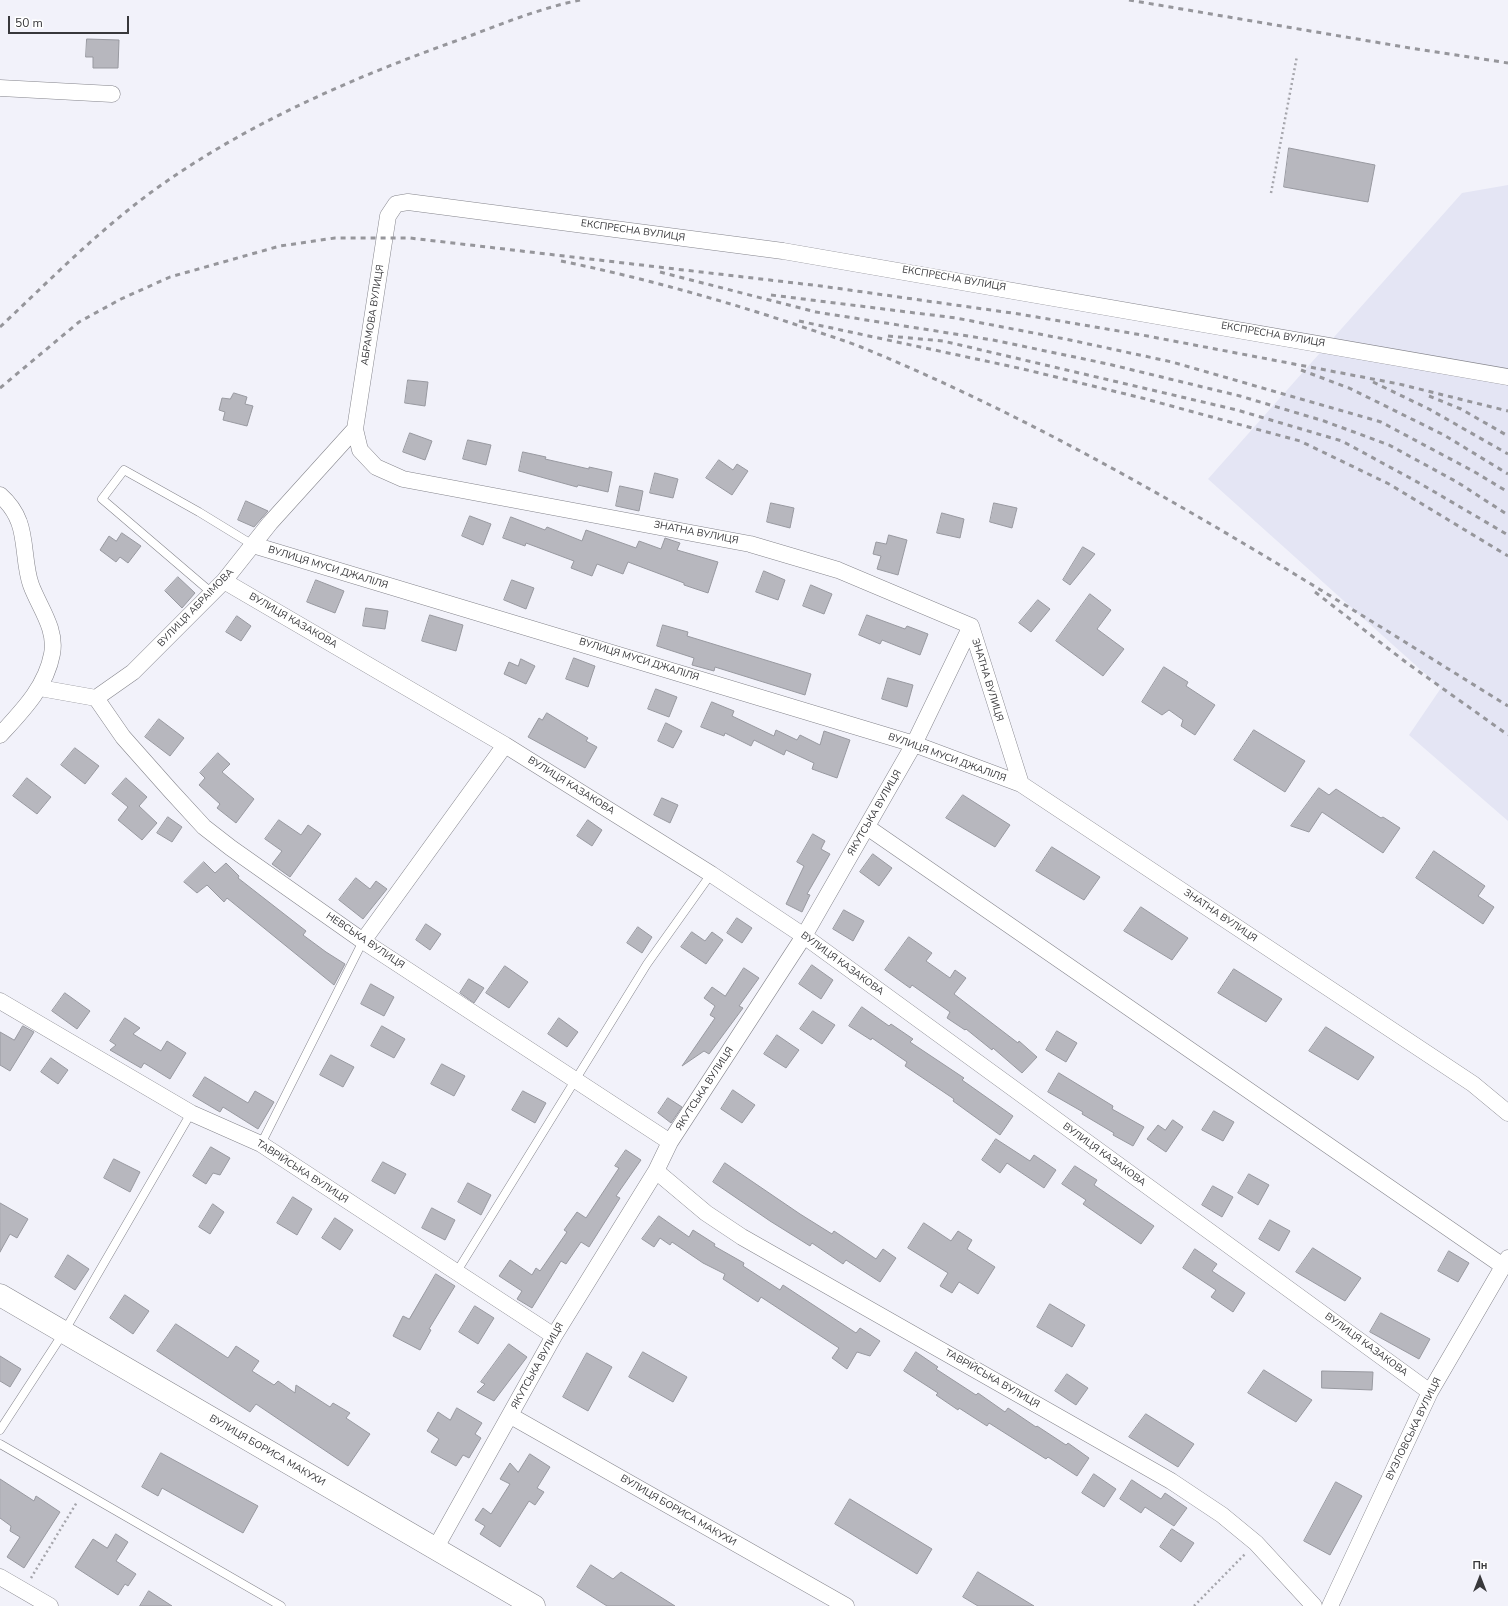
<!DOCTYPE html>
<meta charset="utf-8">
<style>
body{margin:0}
#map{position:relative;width:1508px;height:1606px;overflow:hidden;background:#f2f2fa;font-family:"Nunito Sans",sans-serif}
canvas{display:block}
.north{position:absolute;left:1460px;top:1558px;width:40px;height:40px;-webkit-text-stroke:3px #fff;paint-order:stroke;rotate:0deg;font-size:11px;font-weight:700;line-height:16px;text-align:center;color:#38383b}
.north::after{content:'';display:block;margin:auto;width:14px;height:18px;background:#38383b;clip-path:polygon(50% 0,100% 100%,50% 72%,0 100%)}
.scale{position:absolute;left:8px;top:16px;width:121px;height:18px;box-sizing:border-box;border:2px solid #38383b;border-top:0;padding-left:5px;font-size:12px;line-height:14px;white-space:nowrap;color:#38383b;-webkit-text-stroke:3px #fff;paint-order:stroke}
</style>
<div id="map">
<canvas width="1508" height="1606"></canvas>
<div class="north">Пн</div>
<div class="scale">50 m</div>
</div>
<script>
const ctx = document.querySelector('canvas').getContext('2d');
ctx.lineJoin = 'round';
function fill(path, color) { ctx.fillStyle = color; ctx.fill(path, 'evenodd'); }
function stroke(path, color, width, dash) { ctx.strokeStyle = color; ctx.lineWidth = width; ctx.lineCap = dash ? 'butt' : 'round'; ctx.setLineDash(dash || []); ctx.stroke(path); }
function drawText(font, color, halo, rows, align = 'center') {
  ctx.font = font + ' "Nunito Sans",sans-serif'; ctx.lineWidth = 3.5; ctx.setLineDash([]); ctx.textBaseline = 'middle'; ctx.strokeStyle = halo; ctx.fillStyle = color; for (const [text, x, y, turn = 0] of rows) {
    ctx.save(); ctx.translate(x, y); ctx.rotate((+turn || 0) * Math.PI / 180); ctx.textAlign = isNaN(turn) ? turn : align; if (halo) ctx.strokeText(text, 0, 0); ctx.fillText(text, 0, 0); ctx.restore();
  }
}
fill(new Path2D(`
 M1508,185v636l-99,-86 32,-47 -233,-209 254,-286z`), '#e4e5f4');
const building = new Path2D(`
 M87,39l32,1 -1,28h-25v-11h-7z
 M1289,148l86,17 -7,37 -84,-15z
 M408,380l20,2 -3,24 -20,-3z
 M234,393l13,4 -2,7 8,2 -6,20 -24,-6 2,-8 -6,-2 3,-12 8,1z
 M410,433l22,8 -7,19 -22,-8z
 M468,440l23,5 -5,20 -23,-6z
 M523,452l23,5 -1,2 44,10v-2l23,5 -4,20 -30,-7 -1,2 -58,-16z
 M719,460l14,10 4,-6 11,7 -16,24 -26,-17z
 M655,473l23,6 -5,19 -23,-5z
 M620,486l23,5 -4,20 -23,-5z
 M246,501l22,10 -14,16 -16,-7z
 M771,503l23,5 -4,20 -23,-6z
 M994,503l23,5 -5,20 -22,-6z
 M942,513l22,6 -4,19 -23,-5z
 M470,516l21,8 -8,21 -21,-9z
 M511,517l34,13 2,-3 35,14 4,-11 50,18 3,-7 22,8 4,-11 15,5 -3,7 41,12 -10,31 -24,-8v-2l-56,-21 -5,12 -26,-10 -5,12 -21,-8 3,-7 -48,-18 -1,3 -22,-8z
 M122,533l19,13 -13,17 -8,-6 -4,5 -16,-12 9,-14 7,5z
 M889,535l18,5 -9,35 -21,-6 4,-13 -8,-2 3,-12 10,2z
 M1083,547l12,7 -25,31 -7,-5z
 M764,571l21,9 -7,20 -22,-8z
 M178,577l17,16 -13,15 -17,-17z
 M316,580l28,11 -9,22 -28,-11z
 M512,580l22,8 -8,21 -22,-9z
 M811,585l21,9 -8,20 -21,-8z
 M1090,594l21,16 -14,19 27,20 -21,27 -47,-35z
 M1038,600l12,9 -19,23 -12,-9z
 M366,608l22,3 -3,18 -22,-3z
 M430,615l33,10 -7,26 -34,-10z
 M867,615l38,14 2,-3 21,8 -8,21 -38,-15 -2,4 -21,-9z
 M237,616l14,10 -10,15 -15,-9z
 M663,625l25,7 -1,4 124,38 -6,21 -90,-28 -1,4 -22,-6 2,-7 -37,-12z
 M574,658l21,8 -7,21 -22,-8z
 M521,659l14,7 -9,18 -22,-10 5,-12 9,4z
 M1164,667l24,15 -2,4 29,19 -20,30 -14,-9 2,-6 -14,-10 -7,5 -20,-13z
 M888,678l25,7 -6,22 -25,-8z
 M656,689l21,8 -8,20 -21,-8z
 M712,702l22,9 -2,5 42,20 2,-6 21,10 3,-5 20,10 4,-14 26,9 -13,38 -25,-9 2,-6 -28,-13 -2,5 -30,-15 -3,6 -26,-13 -1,3 -23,-9z
 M547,713l41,25 -2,3 11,6 -12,21 -57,-31 11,-19 3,2z
 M159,719l25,19 -14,18 -25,-19z
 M666,723l16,8 -9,17 -15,-7z
 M1254,730l51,31 -20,31 -51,-32z
 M75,748l24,18 -14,18 -24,-19z
 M218,753l12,11 -8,8 32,27 -18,24 -19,-15 3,-4 -21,-19 6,-7 -5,-5z
 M27,778l24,19 -14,17 -24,-18z
 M126,778l21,19 -8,9 18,17 -15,17 -24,-20 10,-13 -16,-13z
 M1319,788l10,7 7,-6 45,29 2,-1 17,11 -17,25 -61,-41 -13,20 -18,-6z
 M963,795l47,30 -15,22 -49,-29z
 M662,798l16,7 -8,18 -16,-8z
 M168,817l14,10 -10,15 -15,-9z
 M279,820l22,15 7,-10 13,9 -31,43 -18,-13 10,-13 -17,-12z
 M588,820l14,10 -10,16 -15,-10z
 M813,834l12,7 -4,8 9,5 -23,40 3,1 -8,17 -16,-8 18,-38 -7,-4z
 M1052,847l48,30 -16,23 -48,-29z
 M1434,851l51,35 -7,10 16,11 -11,17 -67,-46z
 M873,854l19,14 -13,18 -19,-14z
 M204,862l11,11 11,-10 13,13 -1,2 68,53 -3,4 23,17 19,12 -11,21 -107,-87 -3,4 -17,-17 -10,8 -13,-11z
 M356,878l14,11 6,-8 11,8 -24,30 -24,-19z
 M1141,907l47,31 -16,22 -48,-29z
 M844,910l20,11 -11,20 -20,-12z
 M737,918l15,10 -10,15 -15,-10z
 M426,924l15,10 -11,16 -14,-10z
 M638,927l14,10 -10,16 -15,-10z
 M692,932l13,9 7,-9 11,8 -17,24 -25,-17z
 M909,937l23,16 -6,8 24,17 5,-8 11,8 -12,16 64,49 1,-2 18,16 -15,16 -29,-25 -1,2 -26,-21 -1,1 -18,-12 3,-6 -38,-27 -2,3 -25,-18z
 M812,965l21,15 -12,19 -22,-15z
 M505,966l23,16 -19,26 -23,-15z
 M744,968l15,10 -20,28 4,2 -34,46 -5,-3 -22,15 33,-48 -5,-3 5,-9 -11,-8 8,-11 13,9z
 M1234,969l48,30 -16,23 -48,-29z
 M469,979l15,9 -10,15 -14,-10z
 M371,984l23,13 -10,19 -23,-12z
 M65,993l25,18 -13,18 -25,-18z
 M862,1007l27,19 2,-2 22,15 -3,3 54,36 -2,2 51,36 -13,19 -47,-34 1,-2 -49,-33 2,-4 -35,-24 -1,2 -22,-14z
 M813,1011l22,14 -13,19 -22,-15z
 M125,1018l15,10 -7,6 28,17 6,-10 19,12 -16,26 -26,-16 -3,5 -31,-18 6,-5 -6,-4z
 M559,1018l19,14 -11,15 -19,-13z
 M23,1026l11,6 -24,39 -10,-6v-33l14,8z
 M382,1026l23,13 -11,19 -23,-12z
 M1326,1027l48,30 -16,23 -49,-29z
 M1057,1031l20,12 -11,19 -20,-12z
 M777,1035l22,15 -13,18 -22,-14z
 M331,1055l23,12 -11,20 -23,-12z
 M51,1058l17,12 -10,14 -17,-12z
 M442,1064l23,12 -11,20 -23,-12z
 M1059,1073l54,33 -1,3 32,18 -11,19 -20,-11 1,-2 -32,-19 1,-2 -35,-20z
 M205,1077l43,26 7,-12 19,11 -16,27 -35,-22 -3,5 -27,-16z
 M733,1090l22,15 -13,18 -21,-14z
 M523,1091l23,12 -11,20 -23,-13z
 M668,1098l14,9 -11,16 -13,-10z
 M1214,1111l20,11 -11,19 -21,-11z
 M1173,1120l10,7 -17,25 -19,-13 11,-14 7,5z
 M996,1139l34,22 4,-6 22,15 -12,18 -37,-25 -7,10 -18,-13z
 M211,1147l19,11 -10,17 -7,-2 -7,11 -13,-8z
 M626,1150l15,10 -25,36 4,2 -31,49 -8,-5 -15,22 -5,-3 -29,47 -15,-9 5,-8 -23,-15 11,-16 22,15 4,-7 4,3 27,-39 -3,-2 13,-18 9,6 33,-50 -4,-2z
 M114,1159l26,13 -10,20 -26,-14z
 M383,1162l23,12 -11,20 -23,-13z
 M725,1163l75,51 32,20 2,-3 42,28 7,-10 13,9 -16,24 -34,-22 -3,4 -31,-21 -2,3 -40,-25 -57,-39z
 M1075,1166l22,14 -3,5 60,41 -13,18 -58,-40 3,-4 -24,-16z
 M1249,1174l20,11 -11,20 -20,-12z
 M468,1183l23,12 -10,20 -23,-13z
 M1213,1186l20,11 -11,20 -20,-12z
 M293,1197l19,12 -15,26 -20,-12z
 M0,1203l28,16 -11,19 -7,-4 -10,18z
 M213,1204l11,8 -14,22 -11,-7z
 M432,1208l23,12 -10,20 -23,-12z
 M659,1216l30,21 4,-7 22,14 -1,2 30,17 -1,3 37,24 3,-5 73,48 4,-5 20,13 -10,15 -13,-4 -10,17 -15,-11 7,-10 -78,-51 -3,5 -35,-23 2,-5 -22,-11 -31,-21 -2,3 -10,-7 -6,9 -12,-8z
 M335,1218l18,12 -13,20 -18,-12z
 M1270,1220l20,11 -11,20 -20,-12z
 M924,1223l27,18 7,-10 14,9 -5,9 28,18 -17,27 -19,-12 -7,11 -12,-7 8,-13 -40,-25z
 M1313,1248l48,30 -16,23 -49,-29z
 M1195,1249l22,15 -5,7 33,22 -12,19 -22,-15 5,-7 -33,-22z
 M1449,1251l20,12 -11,19 -20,-11z
 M68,1255l21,14 -14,21 -20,-13z
 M436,1274l19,12 -26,43 2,1 -11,20 -27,-14 10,-20 6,3z
 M125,1295l24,16 -16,23 -23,-16z
 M1050,1304l35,21 -13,22 -35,-20z
 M475,1306l19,12 -16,26 -19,-12z
 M1381,1313l49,26 -11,20 -49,-27z
 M176,1324l52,34 8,-12 23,15 -7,10 22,14 4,-4 17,12 1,-8 34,22 3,-4 17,10 -4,5 24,16 -22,32 -92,-62 -6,8 -93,-61z
 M509,1344l18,13 -33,44 -17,-9 8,-8 -4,-2z
 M643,1352l44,25 -14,25 -44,-25z
 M916,1352l22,15 -2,2 40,26 2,-2 27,19 3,-4 28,19 1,-1 29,19 2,-2 21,15 -12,18 -29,-19 -2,2 -57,-36 -2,3 -28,-18 -1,2 -22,-15 2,-2 -34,-22z
 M587,1353l25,14 -24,44 -25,-14z
 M0,1356l21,13 -11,18 -10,-6z
 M1264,1370l48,30 -16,22 -48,-29z
 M1322,1371l51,1 -1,18 -50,-2z
 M1067,1374l21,14 -12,17 -21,-14z
 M457,1408l25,15 -7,11 6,4 -12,20 -6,-3 -7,11 -25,-14 8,-13 -12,-8 11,-19 12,8z
 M1146,1414l48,30 -16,23 -49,-30z
 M161,1453l97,53 -15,27 -81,-45 -4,8 -16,-9z
 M530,1454l20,13 -13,21 7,4 -9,13 -6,-4 -29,46 -20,-13 5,-8 -10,-6 8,-12 8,6 19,-30 -10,-5 10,-16 8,9z
 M1094,1474l22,15 -12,18 -22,-14z
 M0,1479l34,22 2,-5 24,16 -36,56 -17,-11 13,-20 -10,-6 1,-5 -11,-8z
 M1132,1480l29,19 4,-6 22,15 -13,18 -29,-19 -4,6 -21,-14z
 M1336,1482l26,14 -32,59 -26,-14z
 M850,1499l82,50 -15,25 -82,-50z
 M1172,1529l22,14 -13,19 -21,-15z
 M116,1534l12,8 -12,19 20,13 -8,12 -3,-2 -7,11 -43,-28 18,-28 14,9z
 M591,1565l22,14 8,-7 54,34h-68l-30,-19z
 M978,1572l56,34h-56l-15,-9z
 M149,1591l23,15h-32z`);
fill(building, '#b7b7be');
stroke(building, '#9899a0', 1);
const lane = new Path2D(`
 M212,593l-110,-94 22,-29 75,42 54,33
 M261,1144l102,-203
 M456,1273l191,-309 64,-90
 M0,1430l64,-98 127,-219
 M0,1444l281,162`);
const street = new Path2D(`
 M0,88l112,6
 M1508,377l-725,-126 -375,-49 -12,2 -8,12 -33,213 5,21 16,17 27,12 347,65 88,26 133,56 50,158 452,300 35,29
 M0,495c8,7 15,16 19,27 7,18 5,44 12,63 8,22 26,44 21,69 -6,33 -30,57 -52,81
 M253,545l661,199 107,40
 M224,581l281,164 206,129 93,62 626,456
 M40,688l56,10 37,-26 91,-91 46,-58 85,-94
 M96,698l27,39 47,53 34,37 27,21 132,93 307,201
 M867,827l636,439
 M363,941l142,-196
 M0,1001l191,112 70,31 293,192
 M656,1171l50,42 36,24 429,244 51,34 34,28 58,63
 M511,1416l335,190
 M435,1549l119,-213 102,-165 14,-29 134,-206 110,-192 57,-118
 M0,1577l50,29
 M1330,1606l100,-214 78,-134`);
const secondary = new Path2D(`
 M0,1295l534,311`);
stroke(lane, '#85858c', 9);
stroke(street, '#85858c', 17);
stroke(secondary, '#85858c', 23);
stroke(new Path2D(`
 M1271,193l26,-137
 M31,1578l46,-76
 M1194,1606l52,-53`), '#a5a5ab', 2.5, [2, 3]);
stroke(lane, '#fff', 8);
stroke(street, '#fff', 16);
stroke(secondary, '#fff', 22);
stroke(new Path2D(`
 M1129,0l281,48 98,15
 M561,261c78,16 154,37 230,62 23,8 47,15 70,24 229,94 437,229 647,359
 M660,272l156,40 177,28 115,24 132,32 84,25 65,24 68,37 51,33
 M771,295l185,23 114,22 102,22 209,60 92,49 35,21
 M799,321l224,48 119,29 158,43 89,43 119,72
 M0,327c51,-48 100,-98 157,-139 94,-67 202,-113 310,-151 37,-14 74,-29 113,-37
 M888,336l55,5 294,69 105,31 79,43 87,51
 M1301,370l48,18 95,47 64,39
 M1373,382l56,27 79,45
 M0,388l79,-66 42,-23 49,-22 110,-31 55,-8h75l411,48 198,28 123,21 257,49 109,27
 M1429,396l32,13 47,27
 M1315,592l92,71 101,72`), '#96969b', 3, [5, 5]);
drawText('10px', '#38383b', '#fff', [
 ["ЕКСПРЕСНА ВУЛИЦЯ",633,231,8],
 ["ЕКСПРЕСНА ВУЛИЦЯ",954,279,10],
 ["АБРАМОВА ВУЛИЦЯ",373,315,-81],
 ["ЕКСПРЕСНА ВУЛИЦЯ",1273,335,10],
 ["ЗНАТНА ВУЛИЦЯ",696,533,11],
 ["ВУЛИЦЯ МУСИ ДЖАЛІЛЯ",328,568,17],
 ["ВУЛИЦЯ АБРАІМОВА",196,608,-46],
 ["ВУЛИЦЯ КАЗАКОВА",293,621,30],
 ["ВУЛИЦЯ МУСИ ДЖАЛІЛЯ",639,660,17],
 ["ЗНАТНА ВУЛИЦЯ",987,680,73],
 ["ВУЛИЦЯ МУСИ ДЖАЛІЛЯ",947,758,20],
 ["ВУЛИЦЯ КАЗАКОВА",571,786,32],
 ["ЯКУТСЬКА ВУЛИЦЯ",875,813,-60],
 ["ЗНАТНА ВУЛИЦЯ",1220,916,34],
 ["НЕВСЬКА ВУЛИЦЯ",365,941,34],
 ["ВУЛИЦЯ КАЗАКОВА",842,964,36],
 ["ЯКУТСЬКА ВУЛИЦЯ",705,1089,-57],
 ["ВУЛИЦЯ КАЗАКОВА",1104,1155,36],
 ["ТАВРІЙСЬКА ВУЛИЦЯ",302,1172,33],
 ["ВУЛИЦЯ КАЗАКОВА",1366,1345,36],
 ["ЯКУТСЬКА ВУЛИЦЯ",538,1366,-61],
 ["ТАВРІЙСЬКА ВУЛИЦЯ",992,1379,30],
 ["ВУЗЛОВСЬКА ВУЛИЦЯ",1414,1429,-64],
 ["ВУЛИЦЯ БОРИСА МАКУХИ",267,1451,30],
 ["ВУЛИЦЯ БОРИСА МАКУХИ",678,1511,30]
]);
</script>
